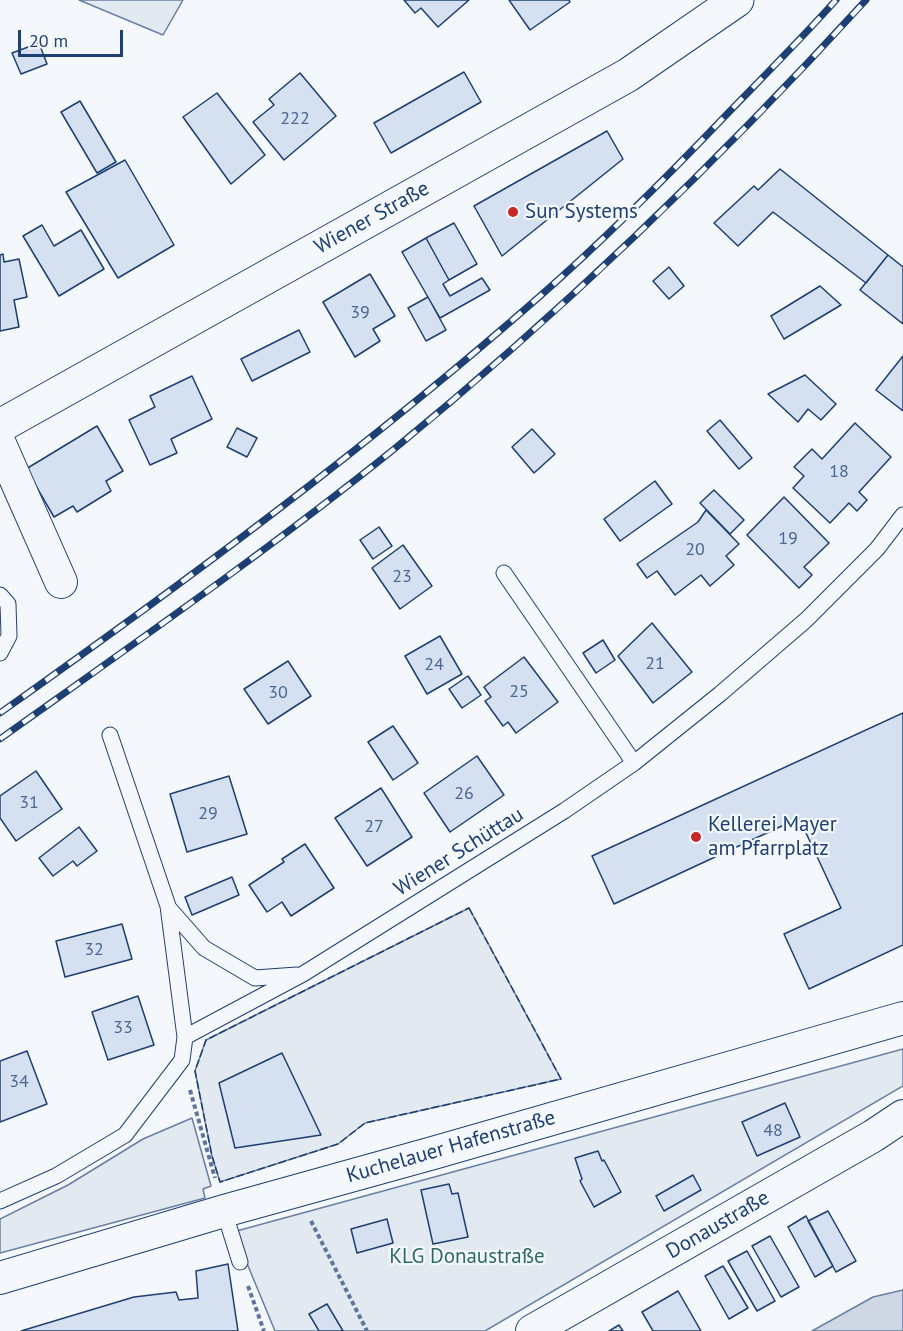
<!DOCTYPE html>
<meta charset="utf-8">
<style>
body{margin:0}
#map{position:relative;width:903px;height:1331px;overflow:hidden;background:#f4f7fb;font-family:"PT Sans",sans-serif}
canvas{display:block}
.scale{position:absolute;left:18px;top:30px;width:105px;height:27px;box-sizing:border-box;border:3px solid #1d3f73;border-top:0;padding-left:8px;font-size:18px;line-height:21px;white-space:nowrap;color:#1d3f73;-webkit-text-stroke:4px #f4f7fb;paint-order:stroke}
</style>
<div id="map">
<canvas width="903" height="1331"></canvas>
<div class="scale">20 m</div>
</div>
<script>
const ctx = document.querySelector('canvas').getContext('2d');
ctx.lineJoin = 'round';
function fill(path, color) { ctx.fillStyle = color; ctx.fill(path, 'evenodd'); }
function stroke(path, color, width, dash) { ctx.strokeStyle = color; ctx.lineWidth = width; ctx.lineCap = dash ? 'butt' : 'round'; ctx.setLineDash(dash || []); ctx.stroke(path); }
function drawText(font, color, halo, rows, align = 'center') {
  ctx.font = font + ' "PT Sans",sans-serif'; ctx.lineWidth = 4.5; ctx.setLineDash([]); ctx.textBaseline = 'middle'; ctx.strokeStyle = halo; ctx.fillStyle = color; for (const [text, x, y, turn = 0] of rows) {
    ctx.save(); ctx.translate(x, y); ctx.rotate((+turn || 0) * Math.PI / 180); ctx.textAlign = isNaN(turn) ? turn : align; if (halo) ctx.strokeText(text, 0, 0); ctx.fillText(text, 0, 0); ctx.restore();
  }
}
const green = new Path2D(`
 M79,0h104l-20,35z
 M469,908l92,171 -196,44 -27,21 -118,38 -8,-26 -17,-85 11,-31z
 M903,1049v37l-418,245h-210l-36,-87 -6,-12z
 M192,1118l19,68 -8,3 2,9 -205,55v-34l68,-34 75,-46z`);
fill(green, '#e3e9f0');
stroke(green, '#687fa3', 1.5);
const water = new Path2D(`
 M903,1290v41h-91l61,-34z`);
fill(water, '#cfd7e4');
stroke(water, '#687fa3', 1.5);
const building = new Path2D(`
 M404,0h65l-31,27 -17,-19 -6,5z
 M509,0h60l1,2 -40,28z
 M39,43l8,21 -26,10 -9,-21z
 M464,72l17,30 -90,51 -17,-30z
 M300,73l36,43 -52,44 -31,-38 21,-17 -5,-6z
 M217,93l48,62 -34,29 -48,-67z
 M80,101l36,61 -19,11 -36,-61z
 M607,131l16,28 -121,97 -28,-50z
 M125,160l49,85 -56,33 -52,-86z
 M780,169l108,86 -22,28 -93,-71 -35,34 -24,-23 40,-37 4,4z
 M454,223l23,41 -28,16 -23,-42z
 M42,225l12,21 27,-16 23,39 -45,27 -36,-60z
 M426,238l23,42 -6,4 7,12 32,-18 8,12 -50,28 -38,-66z
 M3,254l1,8 15,-3 8,38 -13,3 5,27 -19,4v-76z
 M888,255l15,12v57l-43,-34z
 M669,267l15,19 -15,13 -16,-18z
 M370,274l25,42 -22,13 7,12 -25,16 -32,-55z
 M820,286l21,19 -57,34 -13,-23z
 M428,297l18,33 -20,11 -18,-33z
 M299,330l11,22 -58,29 -11,-22z
 M903,356v55l-27,-21z
 M805,375l31,29 -15,16 -13,-11 -10,13 -30,-28z
 M192,376l20,43 -41,20 6,14 -27,12 -21,-45 26,-13 -5,-11z
 M720,420l32,38 -13,11 -32,-38z
 M855,423l36,34 -32,35 8,8 -10,11 -8,-8 -19,20 -37,-35 11,-12 -10,-9 18,-18 10,10z
 M97,426l26,45 -17,10 5,10 -34,21 -4,-6 -19,11 -28,-48z
 M237,428l20,10 -10,19 -20,-10z
 M532,429l23,25 -21,19 -22,-26z
 M655,481l17,23 -52,37 -16,-22z
 M714,490l30,30 -14,14 -30,-31z
 M784,497l45,46 -25,24 8,8 -13,13 -52,-53z
 M706,510l33,34 -13,12 8,9 -24,21 -9,-11 -26,20 -18,-24 -10,7 -10,-14 61,-42z
 M379,527l13,19 -19,13 -13,-19z
 M403,545l29,41 -32,23 -28,-41z
 M652,623l40,49 -39,31 -35,-47z
 M440,636l22,38 -35,20 -22,-38z
 M603,640l12,20 -19,13 -13,-20z
 M524,657l34,45 -42,31 -8,-11 -5,4 -18,-25 6,-4 -7,-10z
 M288,661l23,35 -43,28 -24,-35z
 M468,676l13,19 -19,13 -13,-19z
 M903,713v232l-94,44 -25,-55 57,-26 -42,-90 -185,86 -22,-48z
 M393,726l25,37 -25,17 -25,-38z
 M477,756l27,39 -54,37 -26,-39z
 M36,771l26,38 -46,32 -16,-23v-22z
 M229,776l18,58 -60,18 -17,-58z
 M381,788l31,49 -45,29 -32,-48z
 M79,827l18,24 -20,15 -4,-5 -20,15 -14,-18z
 M305,844l29,44 -43,28 -9,-14 -15,10 -18,-27 35,-23 -2,-3z
 M232,877l7,18 -47,20 -7,-18z
 M122,924l10,35 -67,18 -9,-36z
 M138,996l16,49 -46,15 -16,-48z
 M27,1051l20,53 -47,18v-61z
 M282,1053l39,82 -86,13 -16,-65z
 M785,1103l15,34 -43,19 -15,-34z
 M598,1151l4,10 2,-1 17,32 -27,15 -14,-26 2,-2 -7,-21z
 M693,1175l8,15 -37,21 -8,-15z
 M449,1184l3,10 6,-1 10,44 -35,7 -12,-54z
 M828,1211l28,50 -20,11 -28,-51z
 M806,1216l27,50 -18,11 -27,-50z
 M387,1219l6,24 -36,10 -6,-24z
 M770,1236l29,51 -18,10 -29,-51z
 M747,1251l28,50 -18,10 -29,-50z
 M228,1264l10,67h-217l113,-34 42,-5 3,8 19,-2 -2,-27z
 M723,1266l25,42 -19,11 -24,-43z
 M678,1291l23,40h-48l-11,-19z
 M327,1304l16,27h-24l-10,-17z
 M619,1325l4,6h-14z`);
fill(building, '#d5e0f0');
stroke(building, '#1d3f73', 1.5);
const service = new Path2D(`
 M504,573l130,190
 M0,595l8,9 1,32 -9,17
 M110,735l58,171 17,131
 M168,907l36,41 51,30 42,-3
 M0,1201l56,-25 69,-41 57,-75 3,-23 118,-63 261,-163 70,-48 86,-69 86,-74 71,-71 26,-34
 M224,1211l16,51`);
const minor = new Path2D(`
 M0,444l61,138
 M0,1278l224,-67 209,-58 470,-135
 M532,1331l341,-195 30,-20`);
const primary = new Path2D(`
 M0,426l628,-351 109,-75`);
stroke(service, '#1d3f73', 17);
stroke(minor, '#1d3f73', 34);
stroke(primary, '#1d3f73', 35);
stroke(new Path2D(`
 M190,1090l25,88
 M311,1221l56,110
 M248,1286l16,45`), '#5e769c', 4, [4.5, 3]);
stroke(service, '#f4f7fb', 15);
stroke(minor, '#f4f7fb', 32);
stroke(primary, '#f4f7fb', 33);
const rail = new Path2D(`
 M0,713c185,-131 368,-266 539,-416 66,-58 129,-121 190,-185 36,-37 73,-74 107,-112
 M0,739c132,-94 266,-187 393,-289 169,-138 326,-289 473,-450`);
stroke(rail, '#1d3f73', 7);
stroke(rail, '#f4f7fb', 4.5, [14]);
stroke(new Path2D(`
 M469,908l92,171 -196,44 -27,21 -118,38 -8,-26 -17,-85 11,-31z`), '#1d3f73', 1.5, [8, 3]);
for (const [x, y, r, color] of [
 [513,212,6,"#c62828"],
 [696,837,6,"#c62828"]
]) { const dot = new Path2D(); dot.arc(x, y, r, 0, 2 * Math.PI); ctx.fillStyle = color; ctx.fill(dot); stroke(dot, '#f4f7fb', 2); }
drawText('18px', '#4b6792', null, [
 ["222",295,119],
 ["39",360,313],
 ["18",839,472],
 ["19",788,539],
 ["20",695,550],
 ["23",402,577],
 ["21",655,664],
 ["24",434,665],
 ["25",519,692],
 ["30",278,693],
 ["26",464,794],
 ["31",29,803],
 ["29",208,814],
 ["27",374,827],
 ["32",94,950],
 ["33",123,1028],
 ["34",19,1082],
 ["48",773,1131]
]);
drawText('21px', '#1d3f73', '#f4f7fb', [
 ["Sun Systems",525,212],
 ["Kellerei Mayer",708,825],
 ["am Pfarrplatz",708,849]
], 'left');
drawText('21px', '#1d3f73', '#f4f7fb', [
 ["Wiener Straße",372,218,-29],
 ["Wiener Schüttau",459,852,-32],
 ["Kuchelauer Hafenstraße",451,1147,-16],
 ["Donaustraße",718,1225,-30]
]);
drawText('21px', '#2c6c60', '#f4f7fb', [
 ["KLG Donaustraße",467,1257]
]);
</script>
